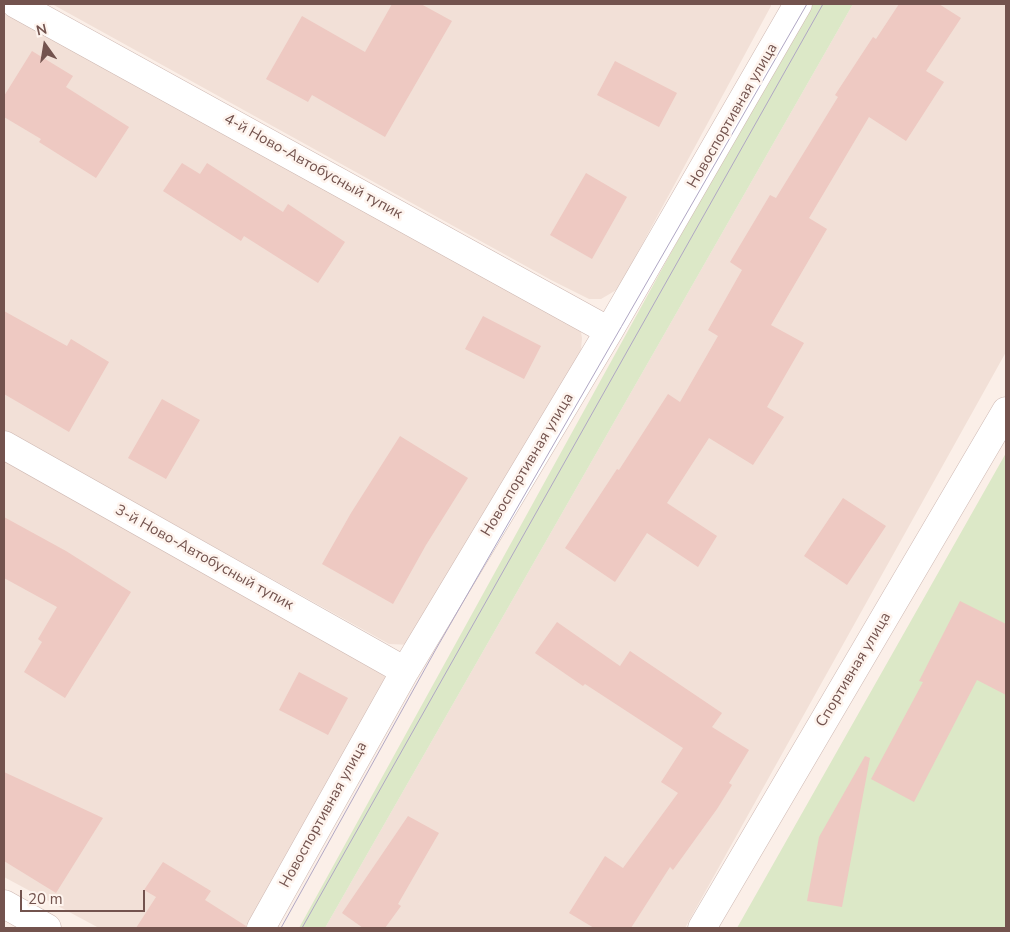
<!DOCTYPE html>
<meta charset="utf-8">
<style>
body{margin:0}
#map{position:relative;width:1010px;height:932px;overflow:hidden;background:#fbefe8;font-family:"Nunito Sans",sans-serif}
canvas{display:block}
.frame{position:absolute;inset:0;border:5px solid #73534e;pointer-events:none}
.north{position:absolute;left:20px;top:20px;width:50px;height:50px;-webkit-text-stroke:4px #fef4ee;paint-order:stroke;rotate:347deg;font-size:14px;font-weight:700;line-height:20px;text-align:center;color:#73534e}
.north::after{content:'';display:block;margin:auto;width:18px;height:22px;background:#73534e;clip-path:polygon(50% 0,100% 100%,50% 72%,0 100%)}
.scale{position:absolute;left:20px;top:890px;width:125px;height:22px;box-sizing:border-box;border:2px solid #73534e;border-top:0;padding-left:6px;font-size:15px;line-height:18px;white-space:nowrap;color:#73534e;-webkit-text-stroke:4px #fef4ee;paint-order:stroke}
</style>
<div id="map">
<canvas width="1010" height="932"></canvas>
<div class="frame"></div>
<div class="north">N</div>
<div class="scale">20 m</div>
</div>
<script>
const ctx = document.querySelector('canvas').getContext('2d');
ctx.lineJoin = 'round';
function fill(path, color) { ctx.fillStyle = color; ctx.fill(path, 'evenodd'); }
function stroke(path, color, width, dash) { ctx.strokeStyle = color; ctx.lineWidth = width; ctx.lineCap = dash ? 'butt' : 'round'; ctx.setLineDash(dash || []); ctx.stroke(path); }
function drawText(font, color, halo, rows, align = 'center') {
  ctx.font = font + ' "Nunito Sans",sans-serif'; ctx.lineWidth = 5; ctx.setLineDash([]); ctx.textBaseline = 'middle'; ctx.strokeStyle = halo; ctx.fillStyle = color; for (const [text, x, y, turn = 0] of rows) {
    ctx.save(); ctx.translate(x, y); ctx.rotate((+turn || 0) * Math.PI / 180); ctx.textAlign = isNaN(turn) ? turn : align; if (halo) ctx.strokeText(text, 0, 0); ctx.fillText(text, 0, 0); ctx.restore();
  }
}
fill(new Path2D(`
 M52,4h719v2l-153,283 -17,10h-12l-38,-19z
 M853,4h153v348l-321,576h-360z
 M4,9l576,318 2,11 -1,12 -153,282 -17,13 -22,-1 -385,-214z
 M4,458l370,209 17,15 -130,246h-162l-95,-51z`), '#f2e0d7');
fill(new Path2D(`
 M808,4h45l-528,924h-26z
 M1006,453v475h-269z`), '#dce8c7');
fill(new Path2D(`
 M392,4h29l31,17 -67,116 -73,-42 -4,7 -42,-23 36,-63 63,36z
 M899,4h40l22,14 -35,53 18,11 -38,59 -37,-24 -60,101 18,11 -56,96 33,18 -37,64 17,10 -31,48 -44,-27 -42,65 50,33 -19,31 -51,-34 -32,49 -50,-34 52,-79 2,1 49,-76 12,8 38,-66 -10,-6 34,-60 -12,-8 40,-67 6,3 62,-101 -3,-2 38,-58 3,2z
 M32,51l41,25 -7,11 63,40 -33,51 -57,-36 2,-3 -37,-22v-21z
 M615,61l62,32 -18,34 -62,-32z
 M182,163l18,11 7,-11 76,49 5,-8 57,38 -27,41 -74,-47 -3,5 -78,-50z
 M586,173l41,24 -35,62 -42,-24z
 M4,311l63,35 4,-7 38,23 -40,70 -65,-38z
 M483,316l58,30 -17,33 -59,-30z
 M162,399l38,21 -34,59 -38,-21z
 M400,436l68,42 -42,67 -33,59 -71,-40 29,-51z
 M843,498l43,28 -39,59 -43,-29z
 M4,517l62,34 65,41 -66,106 -41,-26 18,-30 -4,-3 19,-32 -53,-29z
 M960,601l46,23v71l-29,-15 -63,122 -43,-23 52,-97 -4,-1z
 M557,622l63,44 10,-15 92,62 -10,14 37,23 -20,33 3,2 -15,24 -44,61 -3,-3 -39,61h-37l-25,-15 36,-57 18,12 55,-75 -17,-11 22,-34 -98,-64 -2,2 -48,-33z
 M299,672l49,26 -20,37 -49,-25z
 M865,756l5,2 -28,149 -35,-6 12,-64z
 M4,772l99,46 -47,75 -52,-32z
 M408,816l31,17 -41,71 3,2 -16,22h-22l-21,-15z
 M163,862l48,29 -6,9 41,26 -1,2h-109l20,-31 -12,-7z`), '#eec9c2');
const minor = new Path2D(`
 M16,4l593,327
 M4,445l401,226
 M4,904l43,24
 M261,928l144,-257 204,-340 189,-327
 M702,928l304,-517`);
stroke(minor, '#ceb8b2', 29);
stroke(minor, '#fff', 28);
stroke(new Path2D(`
 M281,928l155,-279 371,-645
 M302,928l521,-924`), '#b0a7c4', 1);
drawText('15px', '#73534e', '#fef4ee', [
 ["Новоспортивная улица",733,116,-60],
 ["4-й Ново-Автобусный тупик",313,167,29],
 ["Новоспортивная улица",528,465,-59],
 ["3-й Ново-Автобусный тупик",204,558,29],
 ["Спортивная улица",854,670,-59],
 ["Новоспортивная улица",324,815,-61]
]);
</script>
